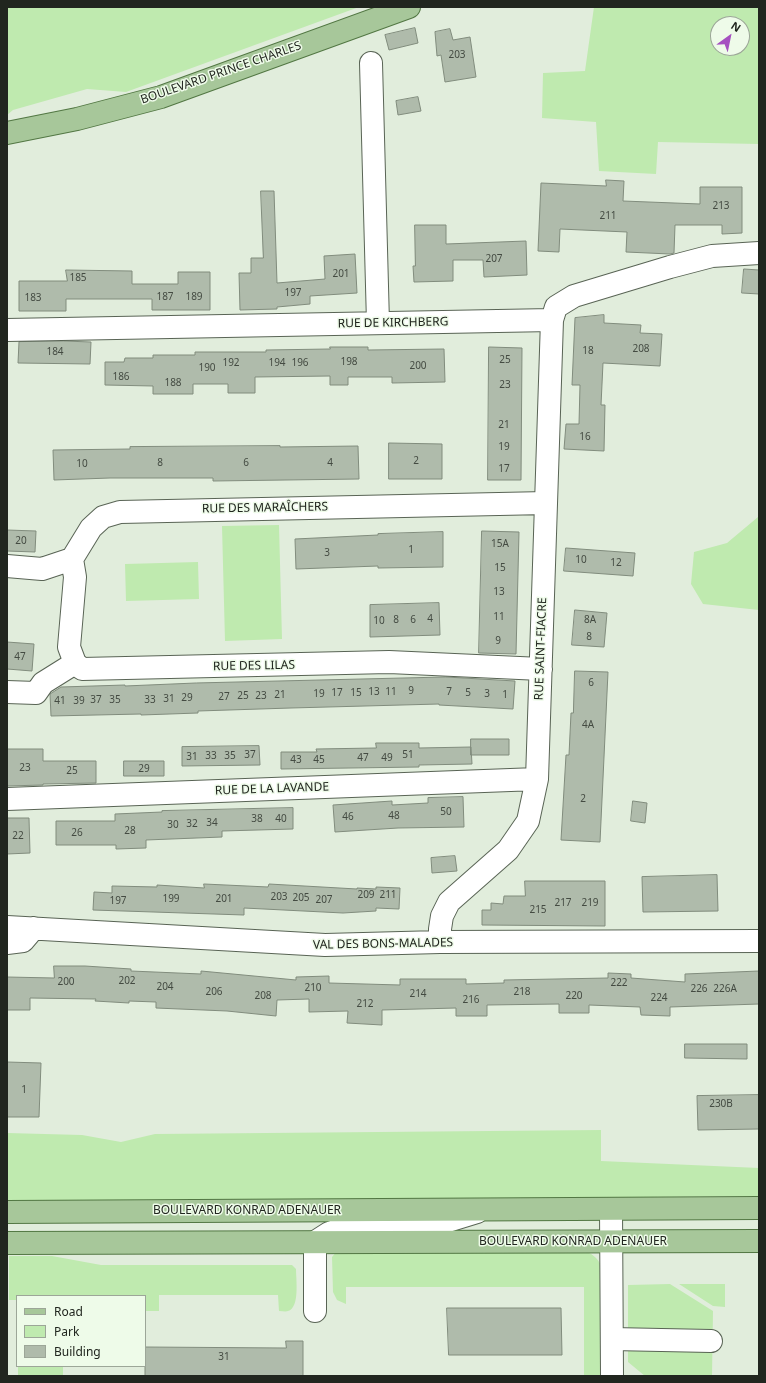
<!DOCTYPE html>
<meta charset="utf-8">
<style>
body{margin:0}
#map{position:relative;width:766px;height:1383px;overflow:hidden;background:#e1eddc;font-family:"Noto Sans",sans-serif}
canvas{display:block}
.frame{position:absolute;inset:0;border:8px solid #21261f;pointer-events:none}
.legend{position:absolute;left:16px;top:1295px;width:130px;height:72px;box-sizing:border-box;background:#eefbe9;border:1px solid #9ca698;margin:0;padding:5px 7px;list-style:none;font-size:12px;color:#21261f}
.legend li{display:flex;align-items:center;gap:8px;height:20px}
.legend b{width:20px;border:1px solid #9ca698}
.north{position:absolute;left:710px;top:16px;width:40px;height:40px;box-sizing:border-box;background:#eefbe9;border:1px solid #9ca698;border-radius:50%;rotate:33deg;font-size:11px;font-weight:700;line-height:16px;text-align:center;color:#21261f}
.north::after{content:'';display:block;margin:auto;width:14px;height:18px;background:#a551c0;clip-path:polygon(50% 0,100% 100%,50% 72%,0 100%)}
</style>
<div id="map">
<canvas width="766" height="1383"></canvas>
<div class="frame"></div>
<ul class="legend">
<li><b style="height:5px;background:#a7c79a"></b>Road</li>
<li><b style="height:11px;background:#bfeaaf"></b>Park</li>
<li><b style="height:11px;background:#afbbab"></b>Building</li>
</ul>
<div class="north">N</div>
</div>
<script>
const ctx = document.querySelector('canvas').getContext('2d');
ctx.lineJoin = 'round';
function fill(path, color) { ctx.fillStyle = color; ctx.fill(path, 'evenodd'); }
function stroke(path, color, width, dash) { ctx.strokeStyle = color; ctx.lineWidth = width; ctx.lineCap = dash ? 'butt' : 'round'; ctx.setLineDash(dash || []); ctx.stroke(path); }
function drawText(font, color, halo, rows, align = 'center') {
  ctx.font = font + ' "Noto Sans",sans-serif'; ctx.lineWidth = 3; ctx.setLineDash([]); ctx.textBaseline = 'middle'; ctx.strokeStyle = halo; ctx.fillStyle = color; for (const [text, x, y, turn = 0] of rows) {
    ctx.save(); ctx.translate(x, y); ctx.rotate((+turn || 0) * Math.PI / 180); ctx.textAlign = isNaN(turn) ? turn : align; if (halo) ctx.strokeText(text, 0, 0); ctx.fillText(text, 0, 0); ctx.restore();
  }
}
fill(new Path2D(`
 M7,7h352l-233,85 -39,-3 -74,21 -6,5z
 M594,7h165v137l-101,-2 -2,32 -57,-3 -3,-49 -54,-4 1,-45 42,-2zM718,24h24v24h-24z
 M758,517h1v93l-56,-6 -12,-20 3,-32 33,-9z
 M279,525l3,114 -57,2 -3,-115z
 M198,562l1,37 -73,2 -1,-37z
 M601,1130v31l158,7v28l-434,4 -318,1v-68l75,2 39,7 34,-8z
 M581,1250c11,3 16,7 21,17l1,109h-19v-89h-238v17l-9,-4 -4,-8 -1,-35 5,-6z
 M9,1256h43l49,9h191l4,4c0,10 4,39 -8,42 -2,1 -6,0 -9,0l-1,-16h-119v16h-14v-15h-128v4h-8z
 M670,1284l43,27 -1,65h-67l-17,-14v-77z
 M679,1284h46v23l-12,-1z
 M18,1366h45v10h-45z`), '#bfeaaf');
const building = new Path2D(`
 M415,28l3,15 -29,7 -4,-15z
 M450,29l3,11 17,-3 6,40 -31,5 -4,-27 -4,1 -2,-24z
 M418,97l3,14 -23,4 -2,-14z
 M606,180l18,1 -1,20 77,3v-17h42v46l-20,1v-9h-47l-1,28 -4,1 -44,-2 1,-20 -67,-3 -1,23 -21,-1 3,-68 65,3z
 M261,191h13l3,92 48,-4 -1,-23 31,-2 2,39 -47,3v8l-33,3v2l-37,1 -1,-37h12v-15h12z
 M415,225h31v19l80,-3 1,34 -43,2 -1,-17h-30v21l-39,1 -1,-16h2z
 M744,269l15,1v24l-17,-1z
 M66,270l66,1v13h46v-12h32v38h-58v-11h-86v12h-47v-30h48z
 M604,315v8l37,2 -1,8 22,1 -2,32 -57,-3 -2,42h4l-1,46 -40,-2 2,-25h13l1,-39h-8l3,-67z
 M64,341l27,1 -1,22 -72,-1 1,-21z
 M330,347h38v3l76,-1 1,33 -53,1v-6h-44v8h-18v-9l-75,1v16h-27v-9h-35v10h-40v-8l-48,-1v-23h19l1,-4h28v-3h42v-3h71v-2l64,-1z
 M489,347l33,1 -1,132h-33z
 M389,443l53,1v35h-53z
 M280,446v1l78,-1 1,33 -146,2v-3h-103l-56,2 -1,-30 77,-1v-2z
 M7,530l29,1 -1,21 -28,-1z
 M482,531l37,1 -3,122 -37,-1z
 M443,532v35l-65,1v-2l-82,3 -1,-30 83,-4v-1z
 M566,548l69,5 -2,23 -69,-5z
 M439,603l1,32 -70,2v-32z
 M575,610l32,3 -3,34 -32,-2z
 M7,642l27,2 -2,27 -25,-2z
 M575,671l33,1 -8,170 -39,-2 5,-85h3l2,-42h2z
 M446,677l69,4 -2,28 -74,-4v-1l-148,4 -93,3v2l-57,2v-1l-90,2 -1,-22 11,-7 64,-2v1l71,-3z
 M471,739h38v16h-38z
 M376,743h43v5l52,-1 1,17 -53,1v2l-138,2v-17h36l-1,-3 60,-1z
 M259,746l1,19 -78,1v-19z
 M7,749h36v12h53v22l-53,1v1l-36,1z
 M124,761h40v15h-40z
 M463,797l1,30 -66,1 -63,4 -2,-27 59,-4v4l36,-2v-5z
 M633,801l14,2 -2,20 -14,-2z
 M293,808v21l-71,2v6l-76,3v8l-30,1v-4h-60v-24h59v-7l47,-2v-1z
 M7,818h22l1,35 -23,1z
 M455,856l2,15 -25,2 -1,-15z
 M717,875l1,36 -75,1 -1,-35z
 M525,881h80v45l-123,-1v-15h9v-7l12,1 1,-8h21z
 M204,884l64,3 1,-3 88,5v-1l19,1v-2l24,1 -1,21 -23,-1v3l-33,2 -99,-5v7l-151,-5 1,-18 18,1v-7l45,1v-2l47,3z
 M54,966h31l46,3v2l70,3v-3l95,9v-3l33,-1v7l71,2v-6h66v5l38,-1v-3l104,-2v-5l23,1v4l54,4v-8l74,-3v33l-89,3v9l-29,-1 -1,-8 -51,-2v8h-30v-9l-72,1v11h-31v-8l-74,2v15l-35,-2 1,-12 -39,1v-13l-32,1 -1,16 -49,-5 -71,-3v-6l-27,-1v2l-34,-2 1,-2 -66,-1v12h-23v-33l47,1z
 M685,1044h62v15l-62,-1z
 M7,1062l34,1 -2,54h-32z
 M759,1095v34l-61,1 -1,-34z
 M447,1308h114l1,47h-113z
 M286,1341h17v35h-158v-29l141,1z`);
fill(building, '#afbbab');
stroke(building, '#818c7d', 1);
const minor = new Path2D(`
 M371,63l7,260
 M7,330l545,-10
 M72,559l3,18 -6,70 6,16 7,6 307,-7 152,7
 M7,566l35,3 30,-10 19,-31 12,-11 17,-5 426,-9
 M7,692l29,1 7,-10 32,-20
 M7,799l530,-20
 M7,927l318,18 115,-3 319,-1
 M440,942v-13l2,-13 7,-14 59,-52 20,-29 9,-42 15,-459 4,-13 18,-11 96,-29 42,-11 47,-3
 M7,943l16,-2 11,-13
 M611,1209l1,167
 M315,1311v-69l14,-9 17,-6 92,-3 39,-12
 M612,1339l99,2`);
const major = new Path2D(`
 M7,133l70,-14 84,-22 248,-90
 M7,1212l752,-4
 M7,1243l752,-2`);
stroke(minor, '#596455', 24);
stroke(major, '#527743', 24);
stroke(minor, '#fff', 22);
stroke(major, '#a7c79a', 22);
drawText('10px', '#444b42', null, [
 ["203",457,55],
 ["213",721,206],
 ["211",608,216],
 ["207",494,259],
 ["201",341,274],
 ["185",78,278],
 ["197",293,293],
 ["187",165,297],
 ["189",194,297],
 ["183",33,298],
 ["208",641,349],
 ["18",588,351],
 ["184",55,352],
 ["25",505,360],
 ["198",349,362],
 ["192",231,363],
 ["194",277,363],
 ["196",300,363],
 ["200",418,366],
 ["190",207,368],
 ["186",121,377],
 ["188",173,383],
 ["23",505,385],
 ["21",504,425],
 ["16",585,437],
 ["19",504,447],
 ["2",416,461],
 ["8",160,463],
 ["6",246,463],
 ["4",330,463],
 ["10",82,464],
 ["17",504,469],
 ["20",21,541],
 ["15A",500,544],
 ["1",411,550],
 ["3",327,553],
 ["10",581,560],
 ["12",616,563],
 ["15",500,568],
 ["13",499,592],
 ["11",499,617],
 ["4",430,619],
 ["8",396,620],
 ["6",413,620],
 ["8A",590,620],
 ["10",379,621],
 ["8",589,637],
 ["9",498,641],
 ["47",20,657],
 ["6",591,683],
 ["9",411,691],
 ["13",374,692],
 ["11",391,692],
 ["7",449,692],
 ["17",337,693],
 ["15",356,693],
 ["5",468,693],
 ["19",319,694],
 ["3",487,694],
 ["21",280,695],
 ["1",505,695],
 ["25",243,696],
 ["23",261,696],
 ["27",224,697],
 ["29",187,698],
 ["31",169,699],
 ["37",96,700],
 ["35",115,700],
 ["33",150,700],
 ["41",60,701],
 ["39",79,701],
 ["4A",588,725],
 ["37",250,755],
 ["51",408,755],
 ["33",211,756],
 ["35",230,756],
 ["31",192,757],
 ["47",363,758],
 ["49",387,758],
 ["43",296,760],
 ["45",319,760],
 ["23",25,768],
 ["29",144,769],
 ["25",72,771],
 ["2",583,799],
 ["50",446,812],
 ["48",394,816],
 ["46",348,817],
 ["38",257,819],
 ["40",281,819],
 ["34",212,823],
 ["32",192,824],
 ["30",173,825],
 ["28",130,831],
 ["26",77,833],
 ["22",18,836],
 ["209",366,895],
 ["211",388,895],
 ["203",279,897],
 ["205",301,898],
 ["199",171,899],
 ["201",224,899],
 ["207",324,900],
 ["197",118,901],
 ["217",563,903],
 ["219",590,903],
 ["215",538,910],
 ["202",127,981],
 ["200",66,982],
 ["222",619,983],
 ["204",165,987],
 ["210",313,988],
 ["226",699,989],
 ["226A",725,989],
 ["206",214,992],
 ["218",522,992],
 ["214",418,994],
 ["208",263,996],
 ["220",574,996],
 ["224",659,998],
 ["216",471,1000],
 ["212",365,1004],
 ["1",24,1090],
 ["230B",721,1104],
 ["31",224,1357]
]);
drawText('12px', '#21261f', '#eefbe9', [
 ["BOULEVARD PRINCE CHARLES",221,73,-19],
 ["RUE DE KIRCHBERG",393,323,-1],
 ["RUE DES MARAÎCHERS",265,508,-1],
 ["RUE SAINT-FIACRE",541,649,-88],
 ["RUE DES LILAS",254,666,-1],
 ["RUE DE LA LAVANDE",272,789,-2],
 ["VAL DES BONS-MALADES",383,944,-1],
 ["BOULEVARD KONRAD ADENAUER",247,1211],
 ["BOULEVARD KONRAD ADENAUER",573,1242]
]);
</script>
